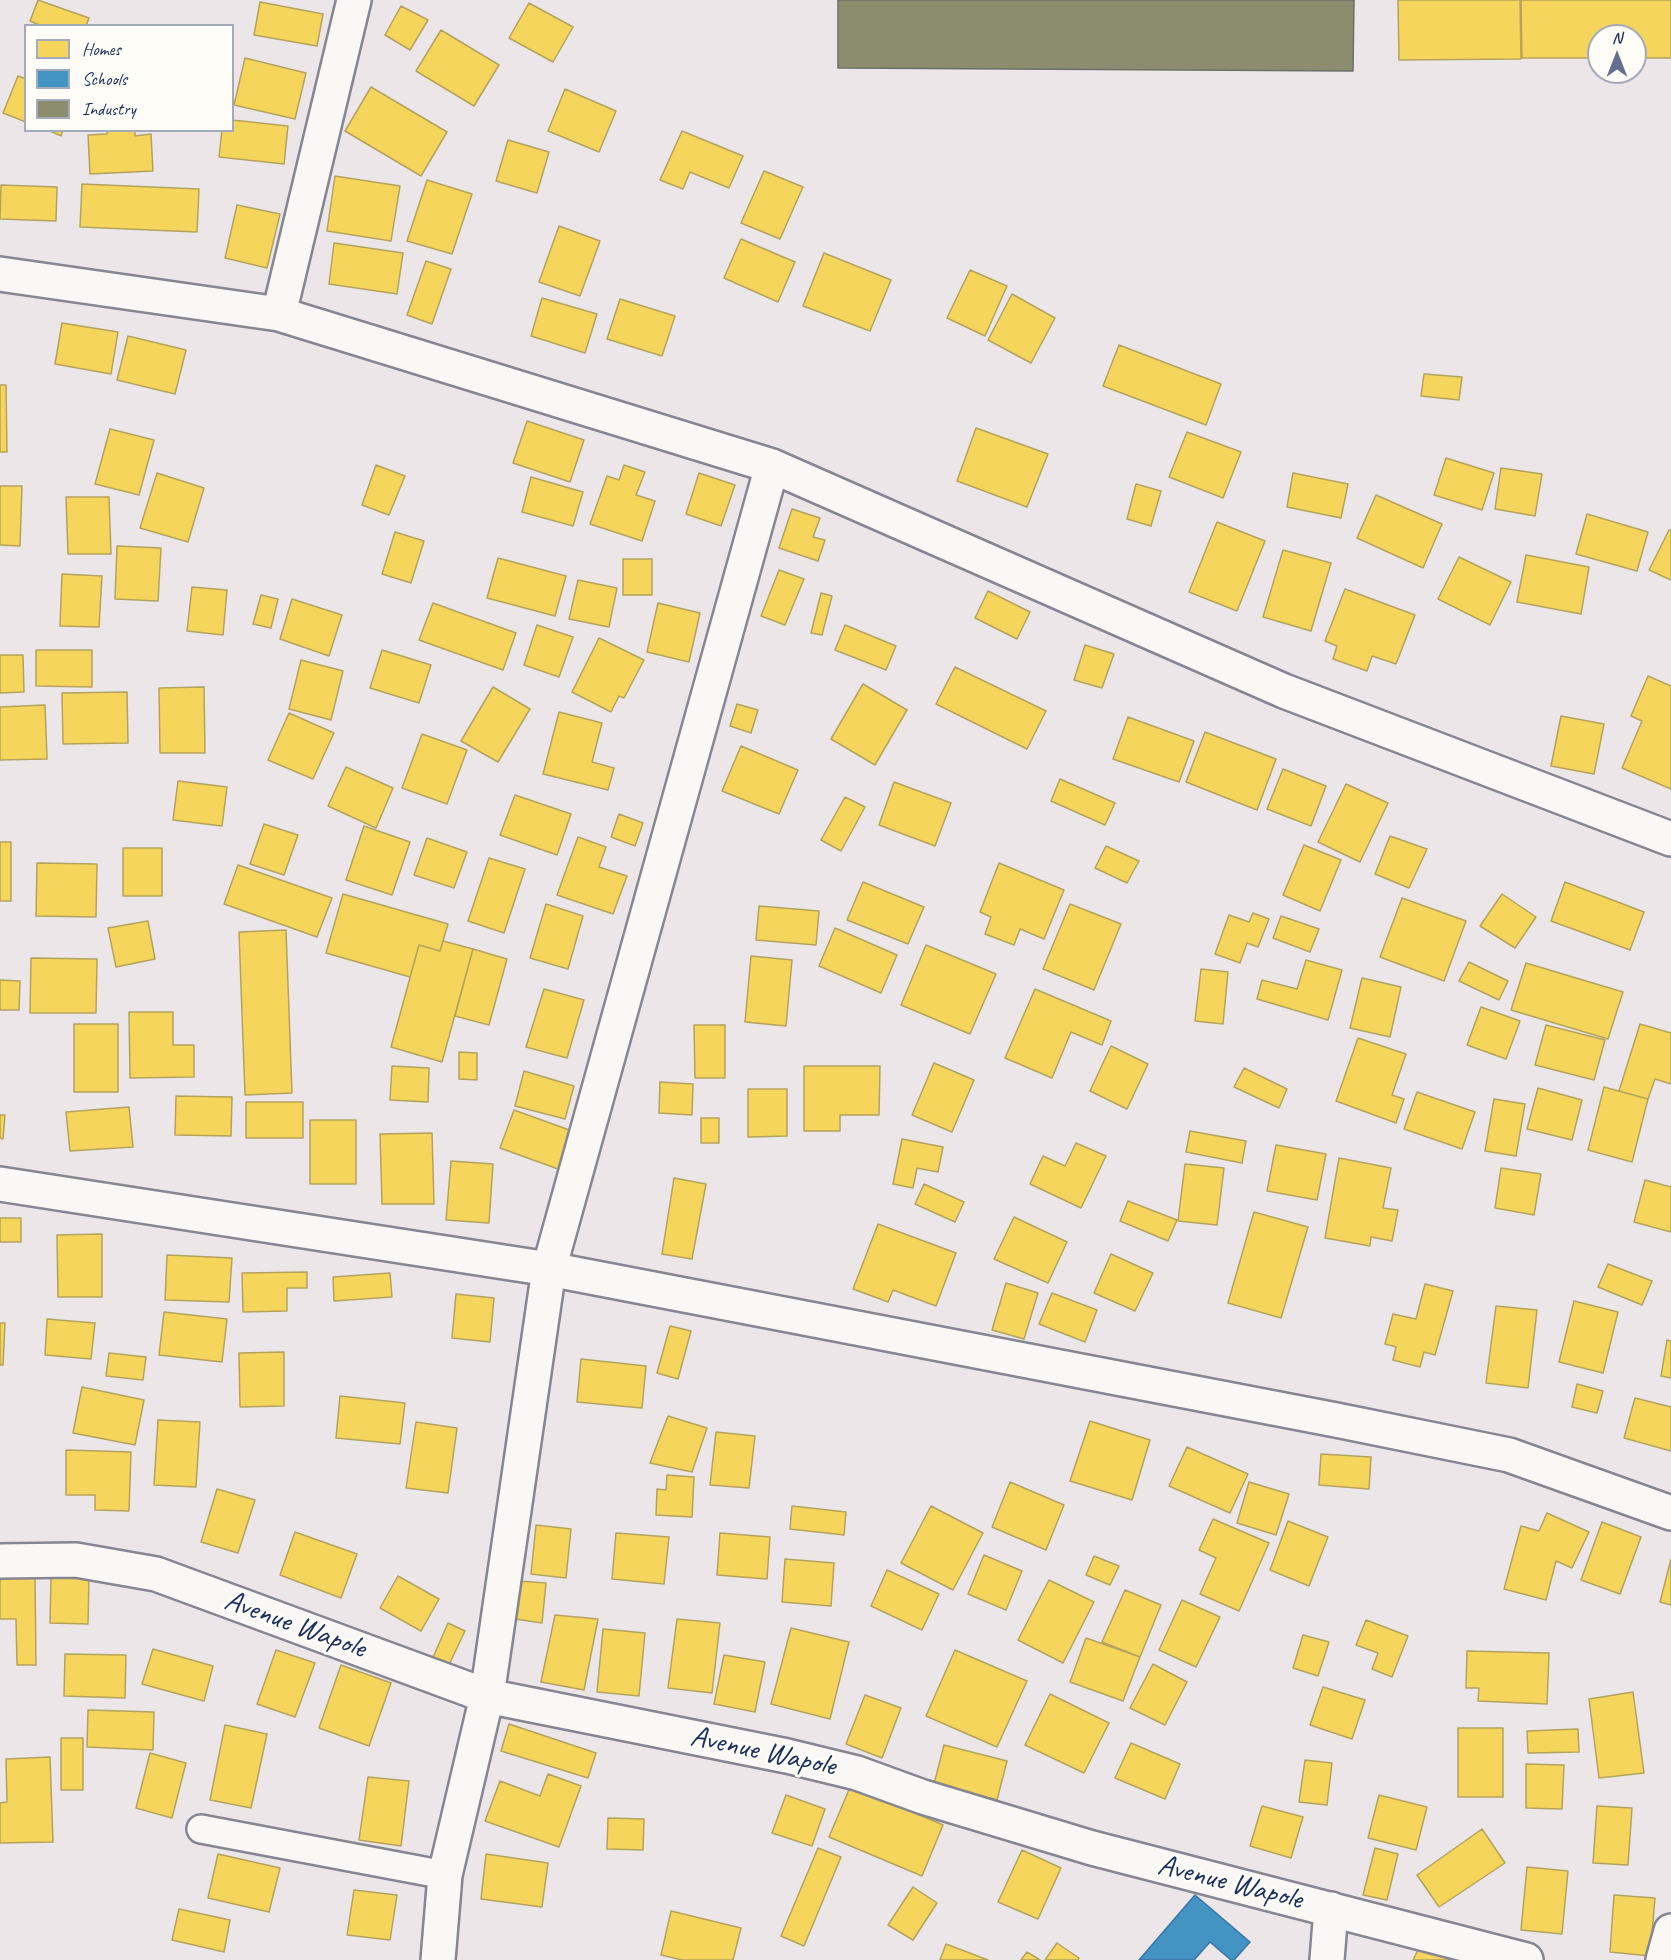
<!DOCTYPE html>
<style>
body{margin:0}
#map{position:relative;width:1671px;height:1960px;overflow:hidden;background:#ece6e9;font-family:Caveat,sans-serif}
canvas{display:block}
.legend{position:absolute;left:24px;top:24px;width:210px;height:108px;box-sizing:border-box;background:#fdfcf7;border:2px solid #a3aaba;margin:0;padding:8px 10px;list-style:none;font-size:18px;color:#1b2f5e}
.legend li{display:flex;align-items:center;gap:12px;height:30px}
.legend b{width:30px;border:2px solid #a3aaba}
.north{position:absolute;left:1587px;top:24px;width:60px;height:60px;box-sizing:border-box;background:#fdfcf7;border:2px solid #a3aaba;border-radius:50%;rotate:0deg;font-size:16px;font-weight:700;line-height:24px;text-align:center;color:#1b2f5e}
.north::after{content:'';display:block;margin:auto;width:21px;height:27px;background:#646f8f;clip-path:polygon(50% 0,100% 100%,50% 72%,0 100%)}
</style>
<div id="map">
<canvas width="1671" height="1960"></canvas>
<ul class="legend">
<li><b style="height:16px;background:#f6d55c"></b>Homes</li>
<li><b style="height:16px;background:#4393c3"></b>Schools</li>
<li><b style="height:16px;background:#8c8c6e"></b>Industry</li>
</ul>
<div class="north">N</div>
</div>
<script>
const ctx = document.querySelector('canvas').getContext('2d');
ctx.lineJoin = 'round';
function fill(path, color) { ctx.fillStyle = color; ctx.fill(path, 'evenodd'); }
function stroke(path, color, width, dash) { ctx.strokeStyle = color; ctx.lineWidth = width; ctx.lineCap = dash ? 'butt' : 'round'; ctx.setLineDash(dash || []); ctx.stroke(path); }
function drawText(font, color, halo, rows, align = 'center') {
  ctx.font = font + ' Caveat,sans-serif'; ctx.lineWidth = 6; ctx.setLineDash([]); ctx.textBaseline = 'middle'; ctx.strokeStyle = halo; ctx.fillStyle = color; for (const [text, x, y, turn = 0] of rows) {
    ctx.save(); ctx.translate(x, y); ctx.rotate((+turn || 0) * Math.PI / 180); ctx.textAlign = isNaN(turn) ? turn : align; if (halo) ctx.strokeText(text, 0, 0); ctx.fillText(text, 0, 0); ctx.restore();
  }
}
const homes = new Path2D(`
 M38,0l51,18 -3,8h-44l-12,-5z
 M1398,0h122l1,59 -122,1z
 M1521,0h150v58h-36v-22h-36v22h-77z
 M260,2l63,12 -6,32 -63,-11z
 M529,3l44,24 -20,35 -44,-24z
 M401,6l27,14 -18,30 -25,-15z
 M441,30l58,35 -25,41 -58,-35z
 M245,58l61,15 -11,46 -61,-14z
 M18,76l8,3v43l-23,-9z
 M371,87l76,45 -26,44 -76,-45z
 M565,89l51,22 -17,41 -51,-21z
 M232,120l56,6 -4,38 -65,-7 3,-27h10z
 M48,130h15l-2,6z
 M107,130h28v6l16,-2 2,37 -63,3 -2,-39 19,-1z
 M682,131l61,25 -14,32 -39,-16 -7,17 -23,-9z
 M508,140l41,12 -12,41 -41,-12z
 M764,171l39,16 -23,52 -39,-16z
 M335,176l65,10 -9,55 -64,-10z
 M427,180l45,14 -20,60 -45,-13z
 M82,184l117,5 -2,43 -117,-5z
 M1,185l56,2 -1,34 -56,-2z
 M237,205l43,9 -13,54 -42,-10z
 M559,226l41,15 -20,55 -41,-14z
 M741,239l54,23 -17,40 -54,-24z
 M334,243l69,10 -6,41 -68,-10z
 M824,253l67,27 -21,51 -67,-25z
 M426,261l25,8 -19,55 -25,-9z
 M970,270l37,16 -22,50 -38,-18z
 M1012,294l43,24 -24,45 -43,-23z
 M542,298l55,16 -12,39 -54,-17z
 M620,299l55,17 -13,40 -55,-17z
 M62,323l56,9 -7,42 -56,-10z
 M128,336l58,14 -11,44 -58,-14z
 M1119,345l102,39 -15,41 -103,-39z
 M1424,374l38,3 -3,23 -38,-4z
 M0,385h6l1,67h-7z
 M527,421l57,19 -14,42 -57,-19z
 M976,428l72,26 -21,53 -70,-26z
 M110,429l44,11 -15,55 -44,-11z
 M1187,432l54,20 -18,46 -54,-21z
 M1446,458l48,15 -12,37 -48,-15z
 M376,465l29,11 -16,39 -27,-10z
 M624,465l21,7 -9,23 19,6 -13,40 -52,-17 17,-48 12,4z
 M1501,468l41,6 -7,42 -40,-7z
 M157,473l47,15 -16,54 -48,-14z
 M699,473l36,12 -14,41 -35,-12z
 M1293,473l55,11 -7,34 -54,-11z
 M531,477l52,15 -10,34 -51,-14z
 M1136,484l25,7 -10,35 -24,-7z
 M0,486h22l-2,60 -20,-1z
 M1376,495l66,29 -19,44 -66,-30z
 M66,497h43l2,57h-43z
 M792,509l28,9 -7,19 12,3 -7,21 -39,-13z
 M1587,514l61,18 -11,39 -61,-17z
 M1217,522l48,19 -28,70 -48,-19z
 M1669,530h2v50l-22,-10z
 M395,532l29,9 -13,42 -29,-9z
 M117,546l44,2 -3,53 -43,-2z
 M1283,550l48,13 -20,68 -48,-14z
 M1526,555l63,12 -8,47 -64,-12z
 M1459,557l52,25 -21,43 -52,-26z
 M498,558l68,18 -11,40 -68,-18z
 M623,559h29v36h-29z
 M779,570l25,9 -19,46 -24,-9z
 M62,574l40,2 -3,51 -39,-1z
 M578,580l39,8 -8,39 -40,-8z
 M192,587l35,3 -4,45 -36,-4z
 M1345,589l70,26 -19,49 -24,-8 -5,15 -34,-12 4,-13 -12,-5z
 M988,591l42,21 -13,27 -42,-21z
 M821,593l11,3 -10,39 -11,-2z
 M261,595l17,4 -7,29 -18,-4z
 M292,599l50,16 -13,41 -49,-17z
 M433,603l83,30 -13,37 -84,-30z
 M658,603l42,10 -11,49 -42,-10z
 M537,625l36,12 -14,40 -35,-12z
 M845,625l51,21 -10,24 -51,-20z
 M599,638l45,22 -20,38 -5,-2 -8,16 -39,-20z
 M1085,645l29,9 -12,34 -28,-8z
 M36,650h56v37l-56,-1z
 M382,650l49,15 -12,38 -49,-15z
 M0,655h23l1,37 -24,1z
 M301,660l42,11 -12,49 -42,-11z
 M955,667l91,44 -19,38 -91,-45z
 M1648,676l23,10v103l-49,-21 20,-47 -11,-5z
 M863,684l44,26 -32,55 -44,-26z
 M204,687l1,66h-45l-1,-65z
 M493,687l37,22 -32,53 -37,-21z
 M127,692l1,51 -65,1 -1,-51z
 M737,704l21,6 -7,23 -21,-7z
 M45,705l2,54 -47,1v-53z
 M559,712l43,11 -10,39 22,6 -6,22 -65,-16z
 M289,713l45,20 -21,46 -45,-19z
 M1561,716l43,8 -10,50 -43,-8z
 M1128,717l66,24 -15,41 -66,-23z
 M1205,732l71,27 -19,51 -71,-28z
 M422,734l45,16 -20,54 -45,-16z
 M741,746l57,24 -19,44 -57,-23z
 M346,767l47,21 -17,40 -48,-22z
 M1283,769l43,17 -15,40 -44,-17z
 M1060,779l55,24 -10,22 -54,-24z
 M178,781l49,6 -5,39 -49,-6z
 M894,782l57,21 -16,43 -56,-21z
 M1346,784l42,19 -28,59 -42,-20z
 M515,795l56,19 -14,41 -57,-20z
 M845,797l20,10 -24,44 -20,-11z
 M619,814l24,9 -8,23 -24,-9z
 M264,824l34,11 -14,40 -34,-11z
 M364,826l46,16 -18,53 -46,-15z
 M1390,836l37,13 -18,39 -34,-14z
 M578,837l28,10 -7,20 28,9 -14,38 -56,-19z
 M427,838l40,14 -13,36 -40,-13z
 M0,842h11v59h-11z
 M1304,845l37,15 -21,51 -37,-16z
 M1106,846l33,15 -12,22 -32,-15z
 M123,848h39v48h-39z
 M489,858l36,11 -21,64 -36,-12z
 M37,863l60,1 -1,53 -60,-1z
 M999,863l65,27 -20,49 -24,-10 -6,16 -29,-11 6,-17 -11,-5z
 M238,865l94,33 -15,39 -93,-33z
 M863,882l61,25 -16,37 -61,-24z
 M1565,882l79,30 -14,38 -79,-29z
 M343,894l105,30 -8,27 -21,-6 -9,32 -84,-24z
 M1502,894l34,23 -21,31 -35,-22z
 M1402,898l64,23 -22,60 -64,-24z
 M546,904l37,12 -15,53 -38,-11z
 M1070,904l51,20 -27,66 -51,-21z
 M759,906l60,5 -3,34 -60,-5z
 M1253,913l16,6 -11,28 -11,-4 -7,20 -25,-9 14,-39 20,7z
 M1281,916l38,13 -9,23 -37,-14z
 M148,921l7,38 -39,8 -8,-39z
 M835,928l62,27 -16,38 -62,-27z
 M286,930l6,163 -47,2 -6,-163z
 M443,941l30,8 -31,113 -51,-15 28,-102 21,6z
 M926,945l70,29 -26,60 -69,-29z
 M473,949l34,10 -18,66 -34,-9z
 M751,956l41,4 -6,66 -41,-4z
 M31,958l66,1 -1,54h-66z
 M1306,960l36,10 -14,50 -71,-21 5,-19 35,9z
 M1469,962l39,19 -9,19 -40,-19z
 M1526,963l97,29 -15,47 -97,-29z
 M1201,969l27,3 -5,52 -28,-3z
 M1362,978l39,9 -11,50 -40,-9z
 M0,980l20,1 -1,29h-19z
 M544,989l40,11 -17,58 -41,-11z
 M1035,989l76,32 -9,24 -31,-13 -19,46 -47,-20z
 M1481,1007l39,14 -14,38 -39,-14z
 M129,1012h44v33h21v32l-64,1z
 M74,1024h44v68h-44z
 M1640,1024l31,9v51l-16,-5 -7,20 -29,-8z
 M694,1025h31v53h-30z
 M1546,1025l59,15 -11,40 -59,-15z
 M1358,1038l48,16 -14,41 12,4 -8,24 -60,-22z
 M1111,1046l37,18 -21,45 -37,-18z
 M459,1052l18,1v27l-18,-1z
 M934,1063l40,17 -22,52 -40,-17z
 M392,1066l37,2 -1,34 -38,-2z
 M804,1066h76l-1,49h-39v16h-36z
 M1244,1068l43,21 -8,19 -45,-21z
 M524,1071l50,15 -9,33 -50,-13z
 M660,1082l33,2 -1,31 -33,-2z
 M1604,1087l44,12 -16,63 -44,-12z
 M1538,1088l44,12 -10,40 -45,-11z
 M748,1089h39v47l-39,1z
 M1417,1092l58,20 -13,37 -58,-20z
 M176,1096l56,1 -1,39 -56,-1z
 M1494,1099l31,5 -9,52 -31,-5z
 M246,1102h57v36h-57z
 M129,1107l4,40 -63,4 -4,-39z
 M514,1110l58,21 -14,38 -58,-21z
 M0,1115h5l-2,24 -3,-1z
 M701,1118h18v25h-18z
 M310,1120h46v64h-46z
 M1190,1131l56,10 -4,22 -56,-11z
 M432,1133l2,71h-52l-2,-70z
 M902,1139l41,8 -5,25 -21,-4 -4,20 -20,-4z
 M1076,1143l30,13 -25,52 -51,-24 13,-28 22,10z
 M1276,1145l50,9 -9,46 -50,-9z
 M1339,1158l52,10 -8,40 15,2 -6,31 -21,-4 -1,9 -45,-8z
 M451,1161l42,3 -4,59 -43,-3z
 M1185,1164l39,4 -7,57 -39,-4z
 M1501,1168l40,6 -7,41 -39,-7z
 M674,1178l32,6 -14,75 -30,-5z
 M1645,1180l26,7v45l-37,-10z
 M924,1184l40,18 -9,20 -40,-18z
 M1128,1201l49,19 -9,21 -48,-20z
 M1254,1212l54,15 -27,91 -53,-15z
 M1014,1217l53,25 -19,41 -54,-24z
 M0,1218h21v24h-21z
 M878,1224l78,29 -20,53 -43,-16 -5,12 -35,-13z
 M102,1234v63h-44l-1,-62z
 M1111,1254l42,19 -18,38 -41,-18z
 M167,1255l65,3 -3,44 -64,-2z
 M1608,1264l44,17 -10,24 -44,-18z
 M307,1272v16h-20v23l-44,1 -1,-39z
 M390,1273l2,24 -58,4 -1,-24z
 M1006,1283l32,10 -14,46 -32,-9z
 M1425,1284l28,7 -18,64 -11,-3 -4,15 -27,-7 3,-13 -11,-3 8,-30 23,5z
 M1052,1293l45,17 -12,32 -46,-18z
 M456,1294l38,4 -4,44 -38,-4z
 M1574,1301l44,11 -15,61 -44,-11z
 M1496,1306l41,4 -9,78 -42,-5z
 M164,1312l63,7 -5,43 -63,-7z
 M47,1319l48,4 -4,36 -46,-4z
 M0,1323h5l-2,42h-3z
 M670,1326l21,5 -13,48 -21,-6z
 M1667,1340l4,1v37l-10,-2z
 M284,1352v54l-44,1 -1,-54z
 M109,1353l37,4 -3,23 -37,-4z
 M581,1359l65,7 -4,42 -65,-6z
 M1577,1384l26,7 -6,22 -25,-6z
 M82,1387l62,13 -9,45 -62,-12z
 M340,1396l65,7 -5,41 -64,-6z
 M1635,1398l36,9v44l-47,-13z
 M668,1416l39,12 -15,44 -42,-9z
 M158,1420l42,2 -4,65 -42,-2z
 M1090,1421l60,19 -18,60 -62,-19z
 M416,1422l41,6 -9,65 -42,-5z
 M716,1432l39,4 -6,52 -39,-3z
 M1187,1447l61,27 -18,39 -61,-27z
 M66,1450l65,2 -2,59 -34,-1v-15h-29z
 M1321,1454l50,3 -2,32 -50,-4z
 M667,1475l27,2 -2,40 -36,-2 1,-26 9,1z
 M1010,1482l54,23 -18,45 -54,-23z
 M1249,1482l40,12 -13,41 -39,-12z
 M217,1489l38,11 -17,53 -37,-11z
 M792,1506l54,6 -2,23 -54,-6z
 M931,1506l52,27 -30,57 -52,-27z
 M1547,1513l42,19 -17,36 -16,-7 -10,39 -42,-11 17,-63 18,5z
 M1213,1519l56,24 -30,68 -39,-17 16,-36 -17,-8z
 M1288,1521l40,16 -19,49 -39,-16z
 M1602,1522l39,15 -21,57 -39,-14z
 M536,1525l35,4 -5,49 -35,-4z
 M295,1532l62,22 -16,44 -61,-23z
 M616,1533l53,4 -5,47 -52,-5z
 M720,1533l50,4 -3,42 -50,-4z
 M984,1555l38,16 -16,39 -38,-16z
 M1094,1556l25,10 -9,19 -24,-10z
 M785,1559l49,4 -3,43 -49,-4z
 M1671,1559v46l-11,-3z
 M887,1570l52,24 -17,36 -51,-24z
 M35,1576l1,89h-19l-1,-46h-16v-42z
 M398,1576l41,23 -18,32 -41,-23z
 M51,1578h38l-1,46 -38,-1z
 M1049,1580l45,22 -31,61 -45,-23z
 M519,1581l27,2 -4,40 -27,-4z
 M1125,1590l36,15 -21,52 -38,-15z
 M1182,1600l38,17 -24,50 -37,-17z
 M555,1615l43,4 -14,71 -43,-8z
 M677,1619l43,4 -8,70 -44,-5z
 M1366,1620l42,16 -16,41 -20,-8 6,-16 -22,-8z
 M448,1623l17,8 -18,38 -16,-7z
 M791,1628l58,14 -19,77 -59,-15z
 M603,1629l42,4 -6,63 -42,-4z
 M1303,1635l26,7 -11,34 -25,-8z
 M1086,1638l54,19 -17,44 -53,-19z
 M153,1649l60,17 -9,35 -62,-17z
 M276,1650l39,13 -20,54 -38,-13z
 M955,1650l72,31 -30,66 -71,-31z
 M1467,1651l82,2 -2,51 -69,-3 1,-13h-13z
 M65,1654l61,1 -1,43 -61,-2z
 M724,1655l41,7 -10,50 -41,-8z
 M1153,1664l34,18 -22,43 -35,-17z
 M341,1665l50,18 -22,63 -50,-18z
 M1323,1687l42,13 -13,39 -42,-14z
 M1633,1692l11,81 -45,5 -10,-79z
 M1050,1694l59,29 -25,50 -59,-28z
 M865,1695l36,13 -19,50 -36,-14z
 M88,1710l66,2 -1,38 -66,-3z
 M509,1724l87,29 -8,25 -87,-27z
 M225,1725l42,9 -16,74 -41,-8z
 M1458,1728h45v69h-45z
 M1578,1729l1,23 -51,1 -1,-22z
 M61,1738h22v52h-22z
 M1131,1743l49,21 -15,35 -50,-21z
 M944,1745l63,16 -10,39 -63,-16z
 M150,1753l36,10 -14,55 -36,-10z
 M50,1757l3,85 -53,1v-40l7,-1 -1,-43z
 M1305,1760l27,3 -5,42 -28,-3z
 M1526,1764l38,1 -2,44 -36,-1z
 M548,1774l33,12 -22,61 -74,-26 15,-40 40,15z
 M368,1777l41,4 -8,65 -42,-6z
 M851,1785l92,40 -21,51 -93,-39z
 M786,1795l39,14 -13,37 -40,-13z
 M1379,1795l48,12 -11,43 -48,-12z
 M1262,1806l41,11 -12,41 -41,-12z
 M1597,1806l35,2 -4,57 -35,-2z
 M608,1818l36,1 -1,31 -36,-1z
 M1482,1829l23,34 -66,44 -22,-32z
 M818,1848l23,9 -37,89 -23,-10z
 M1375,1848l23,6 -11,46 -24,-5z
 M1022,1850l39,18 -23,51 -40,-17z
 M218,1854l62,14 -11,44 -61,-14z
 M486,1854l62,9 -6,44 -61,-8z
 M1527,1867l41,4 -6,63 -41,-4z
 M913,1887l24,16 -24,37 -25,-15z
 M354,1890l43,5 -7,45 -43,-5z
 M1614,1895l41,3 -5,58 -40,-4z
 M179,1909l51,11 -6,32 -52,-12z
 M671,1911l70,17 -8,32h-51l-21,-5z
 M1057,1943l22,15 -1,2h-33z
 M946,1944l42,16h-48z
 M1421,1944l30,16h-38z
 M1027,1952l13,8h-19z`);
fill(homes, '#f6d55c');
stroke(homes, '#b4a35d', 1.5);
const schools = new Path2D(`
 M1195,1895l55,47 -16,18h-3l-21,-18 -16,18h-55z`);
fill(schools, '#4393c3');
stroke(schools, '#3775a5', 1.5);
const industry = new Path2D(`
 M838,0h516l-1,71 -515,-3z`);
fill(industry, '#8c8c6e');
stroke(industry, '#6a7069', 1.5);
const lane = new Path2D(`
 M201,1829l244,46`);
const street = new Path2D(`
 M0,274l279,40 493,152 512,225 387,148
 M279,314l75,-314
 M0,1184l549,85 787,151 173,35 162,58
 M0,1561l76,-1 80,14 331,122 300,60 70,17 66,24 169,51 434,112
 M438,1960l7,-85 42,-179 62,-427 223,-803
 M1327,1960l4,-51
 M1663,1960l8,-29`);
stroke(lane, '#858690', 32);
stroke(street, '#858690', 38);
stroke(lane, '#f9f8f7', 27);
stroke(street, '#f9f8f7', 33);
drawText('30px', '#1b2f5e', '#fdfcf7', [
 ["Avenue Wapole",295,1625,20],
 ["Avenue Wapole",763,1752,12],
 ["Avenue Wapole",1230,1883,14]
]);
</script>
